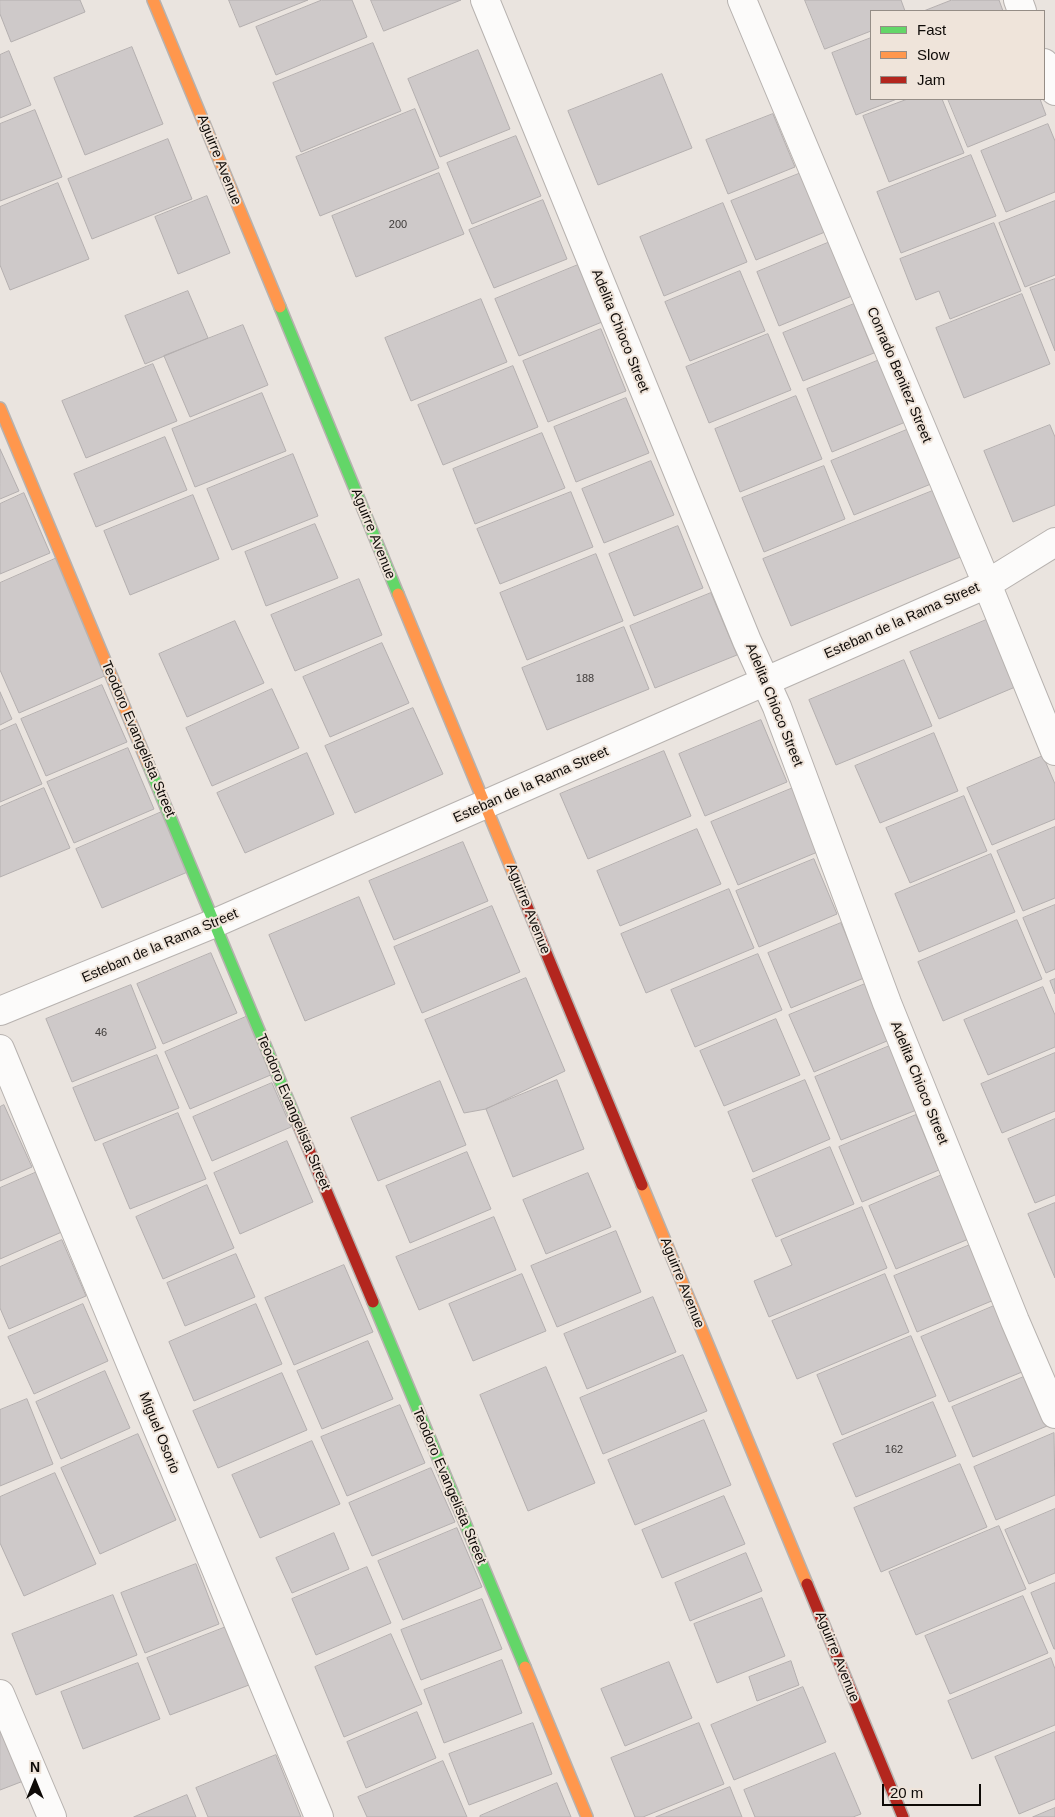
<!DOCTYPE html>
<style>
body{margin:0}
#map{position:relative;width:1055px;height:1817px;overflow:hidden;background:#eae4df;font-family:Helvetica,sans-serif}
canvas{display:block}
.legend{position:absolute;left:870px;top:10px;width:175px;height:90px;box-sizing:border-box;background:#efe4da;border:1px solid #958d86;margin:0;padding:6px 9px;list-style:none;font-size:15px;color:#0e0a07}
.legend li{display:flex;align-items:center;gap:10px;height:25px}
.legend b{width:25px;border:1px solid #958d86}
.north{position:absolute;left:10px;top:1757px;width:50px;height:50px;-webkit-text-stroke:4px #efe4da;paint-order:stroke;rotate:0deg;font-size:14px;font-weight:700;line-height:20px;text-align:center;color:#0e0a07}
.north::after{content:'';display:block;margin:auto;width:18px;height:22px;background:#0e0a07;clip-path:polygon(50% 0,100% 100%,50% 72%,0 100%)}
.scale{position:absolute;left:882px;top:1784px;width:99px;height:22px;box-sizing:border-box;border:2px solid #0e0a07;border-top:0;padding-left:6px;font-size:15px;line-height:18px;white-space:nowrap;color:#0e0a07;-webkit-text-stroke:4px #efe4da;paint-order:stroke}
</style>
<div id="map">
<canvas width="1055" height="1817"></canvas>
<ul class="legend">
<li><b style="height:6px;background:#63d668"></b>Fast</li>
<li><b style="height:6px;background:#ff974d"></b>Slow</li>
<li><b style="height:6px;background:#b3261e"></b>Jam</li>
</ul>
<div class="north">N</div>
<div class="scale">20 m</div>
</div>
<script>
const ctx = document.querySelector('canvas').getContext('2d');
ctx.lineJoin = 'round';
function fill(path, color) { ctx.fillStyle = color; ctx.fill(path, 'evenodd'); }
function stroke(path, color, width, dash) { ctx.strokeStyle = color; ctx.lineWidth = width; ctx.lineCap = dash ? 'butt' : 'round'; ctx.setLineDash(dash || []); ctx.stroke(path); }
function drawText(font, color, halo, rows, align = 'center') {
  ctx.font = font + ' Helvetica,sans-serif'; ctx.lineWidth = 4; ctx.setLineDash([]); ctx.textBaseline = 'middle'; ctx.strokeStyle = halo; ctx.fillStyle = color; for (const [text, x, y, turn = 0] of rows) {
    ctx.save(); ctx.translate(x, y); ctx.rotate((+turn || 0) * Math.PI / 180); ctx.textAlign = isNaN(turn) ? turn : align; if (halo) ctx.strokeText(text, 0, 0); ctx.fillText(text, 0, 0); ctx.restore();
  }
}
const building = new Path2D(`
 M0,0h80l5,12 -74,30 -11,-28z
 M229,0h79l-68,27z
 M322,0h30l15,37 -91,38 -20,-48z
 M371,0h90l-77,31z
 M805,0h96l4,11h-34v20l-46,18z
 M952,0h47l4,11h-79z
 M871,38v61h26l-41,16 -24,-62z
 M373,43l28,68 -100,41 -28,-69z
 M132,47l31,77 -78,31 -31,-77z
 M478,50l32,79 -70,28 -32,-78z
 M9,51l22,54 -31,13v-63z
 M662,74l30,74 -94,37 -30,-74z
 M908,99h34l22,54 -75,29 -26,-66z
 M948,99h92l6,16 -78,32z
 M415,109l24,59 -119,48 -24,-59z
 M35,110l27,67 -62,24v-77z
 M773,114l22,53 -67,27 -22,-54z
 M1048,124l7,17v51l-49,20 -25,-61z
 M516,136l25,60 -69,28 -25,-61z
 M168,139l24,60 -100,40 -24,-60z
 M971,155l25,61 -95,37 -24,-61z
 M439,173l25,61 -108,43 -24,-61z
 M801,173l24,59 -69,28 -25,-59z
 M58,183l31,76 -79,31 -10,-25v-58z
 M207,196l23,57 -52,21 -23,-57z
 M543,200l24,59 -73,29 -25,-58z
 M1055,201v74l-30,12 -26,-64z
 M723,203l24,59 -83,34 -24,-59z
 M994,223l27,68 -71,28 -11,-28 -23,9 -16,-41z
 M830,242l22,54 -73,30 -22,-54z
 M578,265l24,57 -83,34 -24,-57z
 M740,271l25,60 -75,30 -25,-59z
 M1055,279v72l-25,-63z
 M188,291l20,47 -63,26 -20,-48z
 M1022,294l28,70 -86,34 -28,-70z
 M481,299l26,63 -96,39 -26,-63z
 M854,304l20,49 -71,28 -20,-48z
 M243,325l25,60 -78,32 -26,-61z
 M601,329l25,62 -78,31 -25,-61z
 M768,334l23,56 -82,33 -23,-56z
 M882,359l26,62 -76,31 -25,-63z
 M153,364l24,57 -91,37 -24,-57z
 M513,366l25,61 -95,38 -25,-60z
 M262,393l24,58 -91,36 -23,-58z
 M796,396l26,63 -82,33 -25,-63z
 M626,398l23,55 -73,29 -22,-55z
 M1050,425l5,12v68l-42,17 -29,-71z
 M909,429l22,55 -77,31 -23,-54z
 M542,433l23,55 -90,36 -22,-55z
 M165,437l22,53 -91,37 -22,-53z
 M0,449l19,42 -19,8z
 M293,454l25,62 -86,34 -25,-61z
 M651,461l23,54 -70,28 -22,-54z
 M824,466l21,53 -81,33 -22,-54z
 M935,490l28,66 -172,70 -28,-67z
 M571,492l22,55 -93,37 -23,-55z
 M24,493l26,60 -50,21v-70z
 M193,495l26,64 -89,36 -26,-64z
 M315,524l23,54 -72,28 -21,-54z
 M678,526l25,62 -69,28 -25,-62z
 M596,554l27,67 -96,39 -27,-67z
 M57,558l50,117 -88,38 -19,-43v-87z
 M359,579l23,56 -87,36 -24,-56z
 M711,593l26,62 -82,33 -25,-62z
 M991,618l29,67 -81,34 -29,-67z
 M235,621l29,62 -77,34 -28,-63z
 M624,627l25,62 -102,41 -25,-62z
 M382,643l27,60 -79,34 -27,-60z
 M904,660l28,66 -96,39 -27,-65z
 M102,685l25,57 -81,34 -25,-57z
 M272,689l27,59 -87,38 -26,-58z
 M0,692l12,27 -12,6z
 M413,708l30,66 -88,39 -30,-67z
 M761,720l26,62 -82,34 -26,-62z
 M16,724l26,60 -42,18v-71z
 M934,733l24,58 -78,32 -25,-57z
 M128,748l26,61 -80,34 -27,-61z
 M664,751l27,65 -103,43 -28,-65z
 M307,753l27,61 -89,39 -28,-60z
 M1043,756l12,28v35l-63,26 -25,-57z
 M44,788l26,60 -70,29v-70z
 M793,788l27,63 -82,34 -27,-63z
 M964,796l23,55 -77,32 -24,-55z
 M164,811l26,60 -88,37 -26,-59z
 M1055,827v71l-32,13 -26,-60z
 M697,829l24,55 -101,42 -23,-55z
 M463,842l25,59 -94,39 -25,-59z
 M991,854l24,58 -96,40 -24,-58z
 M814,859l23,55 -78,33 -23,-56z
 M729,889l25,59 -108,45 -25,-59z
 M359,897l36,87 -90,37 -36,-86z
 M1055,905v64l-9,4 -23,-55z
 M492,906l28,66 -98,41 -28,-66z
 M1017,920l25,59 -99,42 -25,-59z
 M841,923l23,55 -73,30 -23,-55z
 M211,953l26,60 -74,31 -26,-60z
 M758,954l24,56 -87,37 -24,-57z
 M526,978l39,93 -79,38 -22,4 -39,-93z
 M1055,979v15l-5,-13z
 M870,982l24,56 -80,34 -25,-57z
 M131,985l25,63 -84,34 -26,-63z
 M1043,987l12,28v32l-67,28 -24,-55z
 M248,1016l25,58 -83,35 -25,-57z
 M776,1019l24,56 -76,31 -24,-55z
 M892,1045l27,64 -78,31 -26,-63z
 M1055,1053v58l-53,22 -21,-49z
 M157,1055l22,53 -84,33 -22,-53z
 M557,1080l27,69 -71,28 -27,-68z
 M805,1080l25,59 -77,33 -25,-60z
 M440,1081l26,64 -88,36 -27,-63z
 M272,1083l19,44 -79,34 -19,-44z
 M4,1105l28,62 -32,14v-74z
 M178,1113l28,66 -76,30 -27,-65z
 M916,1115l23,55 -77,32 -23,-55z
 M1055,1119v76l-20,8 -27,-64z
 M287,1141l26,61 -73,32 -26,-61z
 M830,1147l24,57 -78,33 -24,-57z
 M467,1152l24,57 -81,34 -24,-57z
 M37,1172l27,59 -64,28v-71z
 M949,1172l27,64 -80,33 -27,-63z
 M588,1173l23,54 -65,27 -23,-54z
 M207,1185l27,63 -71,31 -27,-62z
 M1055,1203v75l-27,-64z
 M862,1207l25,61 -118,49 -15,-36 38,-16 -11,-25z
 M494,1217l22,53 -97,40 -23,-53z
 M616,1231l25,61 -84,35 -26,-61z
 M62,1240l24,56 -77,33 -9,-21v-41z
 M970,1245l24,55 -77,32 -23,-56z
 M236,1254l19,43 -70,29 -18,-43z
 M344,1265l29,67 -79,33 -29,-67z
 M522,1274l24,57 -73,30 -24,-57z
 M885,1274l24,58 -112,47 -25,-58z
 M653,1297l23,55 -89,37 -23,-55z
 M83,1304l25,57 -74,33 -26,-57z
 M256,1304l26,60 -88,37 -25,-59z
 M994,1306l28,66 -73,30 -28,-65z
 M911,1336l25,60 -94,39 -25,-60z
 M368,1341l25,58 -71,30 -25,-58z
 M683,1355l24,56 -104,43 -23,-56z
 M546,1367l49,116 -67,28 -48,-116z
 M105,1371l25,57 -69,31 -25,-57z
 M282,1373l25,57 -89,38 -25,-57z
 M1026,1376l21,50 -74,31 -21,-50z
 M27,1399l26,65 -53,22v-76z
 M933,1402l23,54 -100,41 -23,-53z
 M400,1405l25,58 -78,33 -26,-59z
 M704,1420l27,65 -96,40 -27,-65z
 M1054,1433l1,62 -59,25 -22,-53z
 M138,1434l38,86 -76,34 -39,-86z
 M312,1441l28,63 -80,34 -28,-63z
 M960,1464l27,63 -106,45 -27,-64z
 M431,1468l24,54 -83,34 -23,-53z
 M55,1473l41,91 -72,32 -24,-53v-46z
 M724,1496l21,48 -83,34 -20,-48z
 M1055,1509v64l-26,11 -24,-54z
 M999,1526l27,63 -110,46 -27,-63z
 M457,1528l25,59 -79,33 -25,-59z
 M334,1533l15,36 -57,24 -16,-35z
 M746,1553l16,38 -72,30 -15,-38z
 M196,1564l23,60 -74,29 -24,-60z
 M367,1567l24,56 -75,32 -24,-56z
 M1055,1583v66h-1l-23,-56z
 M113,1595l24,60 -101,40 -24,-61z
 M1023,1596l25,57 -98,41 -25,-58z
 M762,1598l23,58 -68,27 -23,-59z
 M482,1599l20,50 -81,31 -20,-50z
 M226,1627l23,58 -79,30 -23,-57z
 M391,1634l31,70 -78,33 -29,-70z
 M1051,1658l4,11v56l-83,34 -24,-58z
 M502,1660l20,53 -78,30 -20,-53z
 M791,1661l8,24 -42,16 -8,-24z
 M669,1662l23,56 -67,28 -24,-57z
 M138,1663l22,56 -77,30 -22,-57z
 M803,1687l23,55 -92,38 -23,-55z
 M417,1712l19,46 -70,30 -19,-46z
 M0,1719l26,61 -26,10z
 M533,1723l19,51 -83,31 -20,-51z
 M699,1723l25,61 -81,33h-8l-24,-59z
 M1055,1732v67l-36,15 -24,-57z
 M835,1753l26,61 -8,3h-98l-11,-27z
 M276,1755l25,62h-93l-12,-29z
 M443,1761l24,56h-100l-9,-20z
 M557,1783l14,34h-91v-1z
 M730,1787l12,30h-86z
 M187,1795l9,22h-62z
 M1055,1808v9h-22z`);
fill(building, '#cec9c9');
stroke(building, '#b4afaf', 1);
const street = new Path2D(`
 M485,0l262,641 30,66 110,296 128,318 40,93
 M742,0l245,584 68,167
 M1018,0l4,11
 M1044,63l11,28
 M0,1011l215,-88 772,-339 68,-42
 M0,1049l319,768
 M0,1694l52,123`);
const fast = new Path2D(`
 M280,307l118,287
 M148,764l150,360
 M373,1302l152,365`);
const slow = new Path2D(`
 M153,0l127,307
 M0,408l148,356
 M398,594l128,310
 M642,1185l165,399
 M525,1667l62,150`);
const jam = new Path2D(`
 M526,904l116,281
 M298,1124l75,178
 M807,1584l96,233`);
stroke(street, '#b7b2af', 30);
stroke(fast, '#b7b2af', 14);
stroke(slow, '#b7b2af', 14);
stroke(jam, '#b7b2af', 14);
stroke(street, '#fcfbfa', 28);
stroke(fast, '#63d668', 11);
stroke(slow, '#ff974d', 11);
stroke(jam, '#b3261e', 11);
drawText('11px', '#3e3a38', null, [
 ["200",398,225],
 ["188",585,679],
 ["46",101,1033],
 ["162",894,1450]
]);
drawText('14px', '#0e0a07', '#efe4da', [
 ["Aguirre Avenue",219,160,68],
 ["Adelita Chioco Street",620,331,68],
 ["Conrado Benitez Street",899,375,67],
 ["Aguirre Avenue",373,534,68],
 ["Esteban de la Rama Street",902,621,-24],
 ["Adelita Chioco Street",774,705,68],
 ["Teodoro Evangelista Street",138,739,67],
 ["Esteban de la Rama Street",531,785,-24],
 ["Aguirre Avenue",528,909,68],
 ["Esteban de la Rama Street",160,946,-23],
 ["Adelita Chioco Street",919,1083,68],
 ["Teodoro Evangelista Street",293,1112,67],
 ["Aguirre Avenue",682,1283,68],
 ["Miguel Osorio",159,1433,68],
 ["Teodoro Evangelista Street",449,1486,67],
 ["Aguirre Avenue",837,1657,68]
]);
</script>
